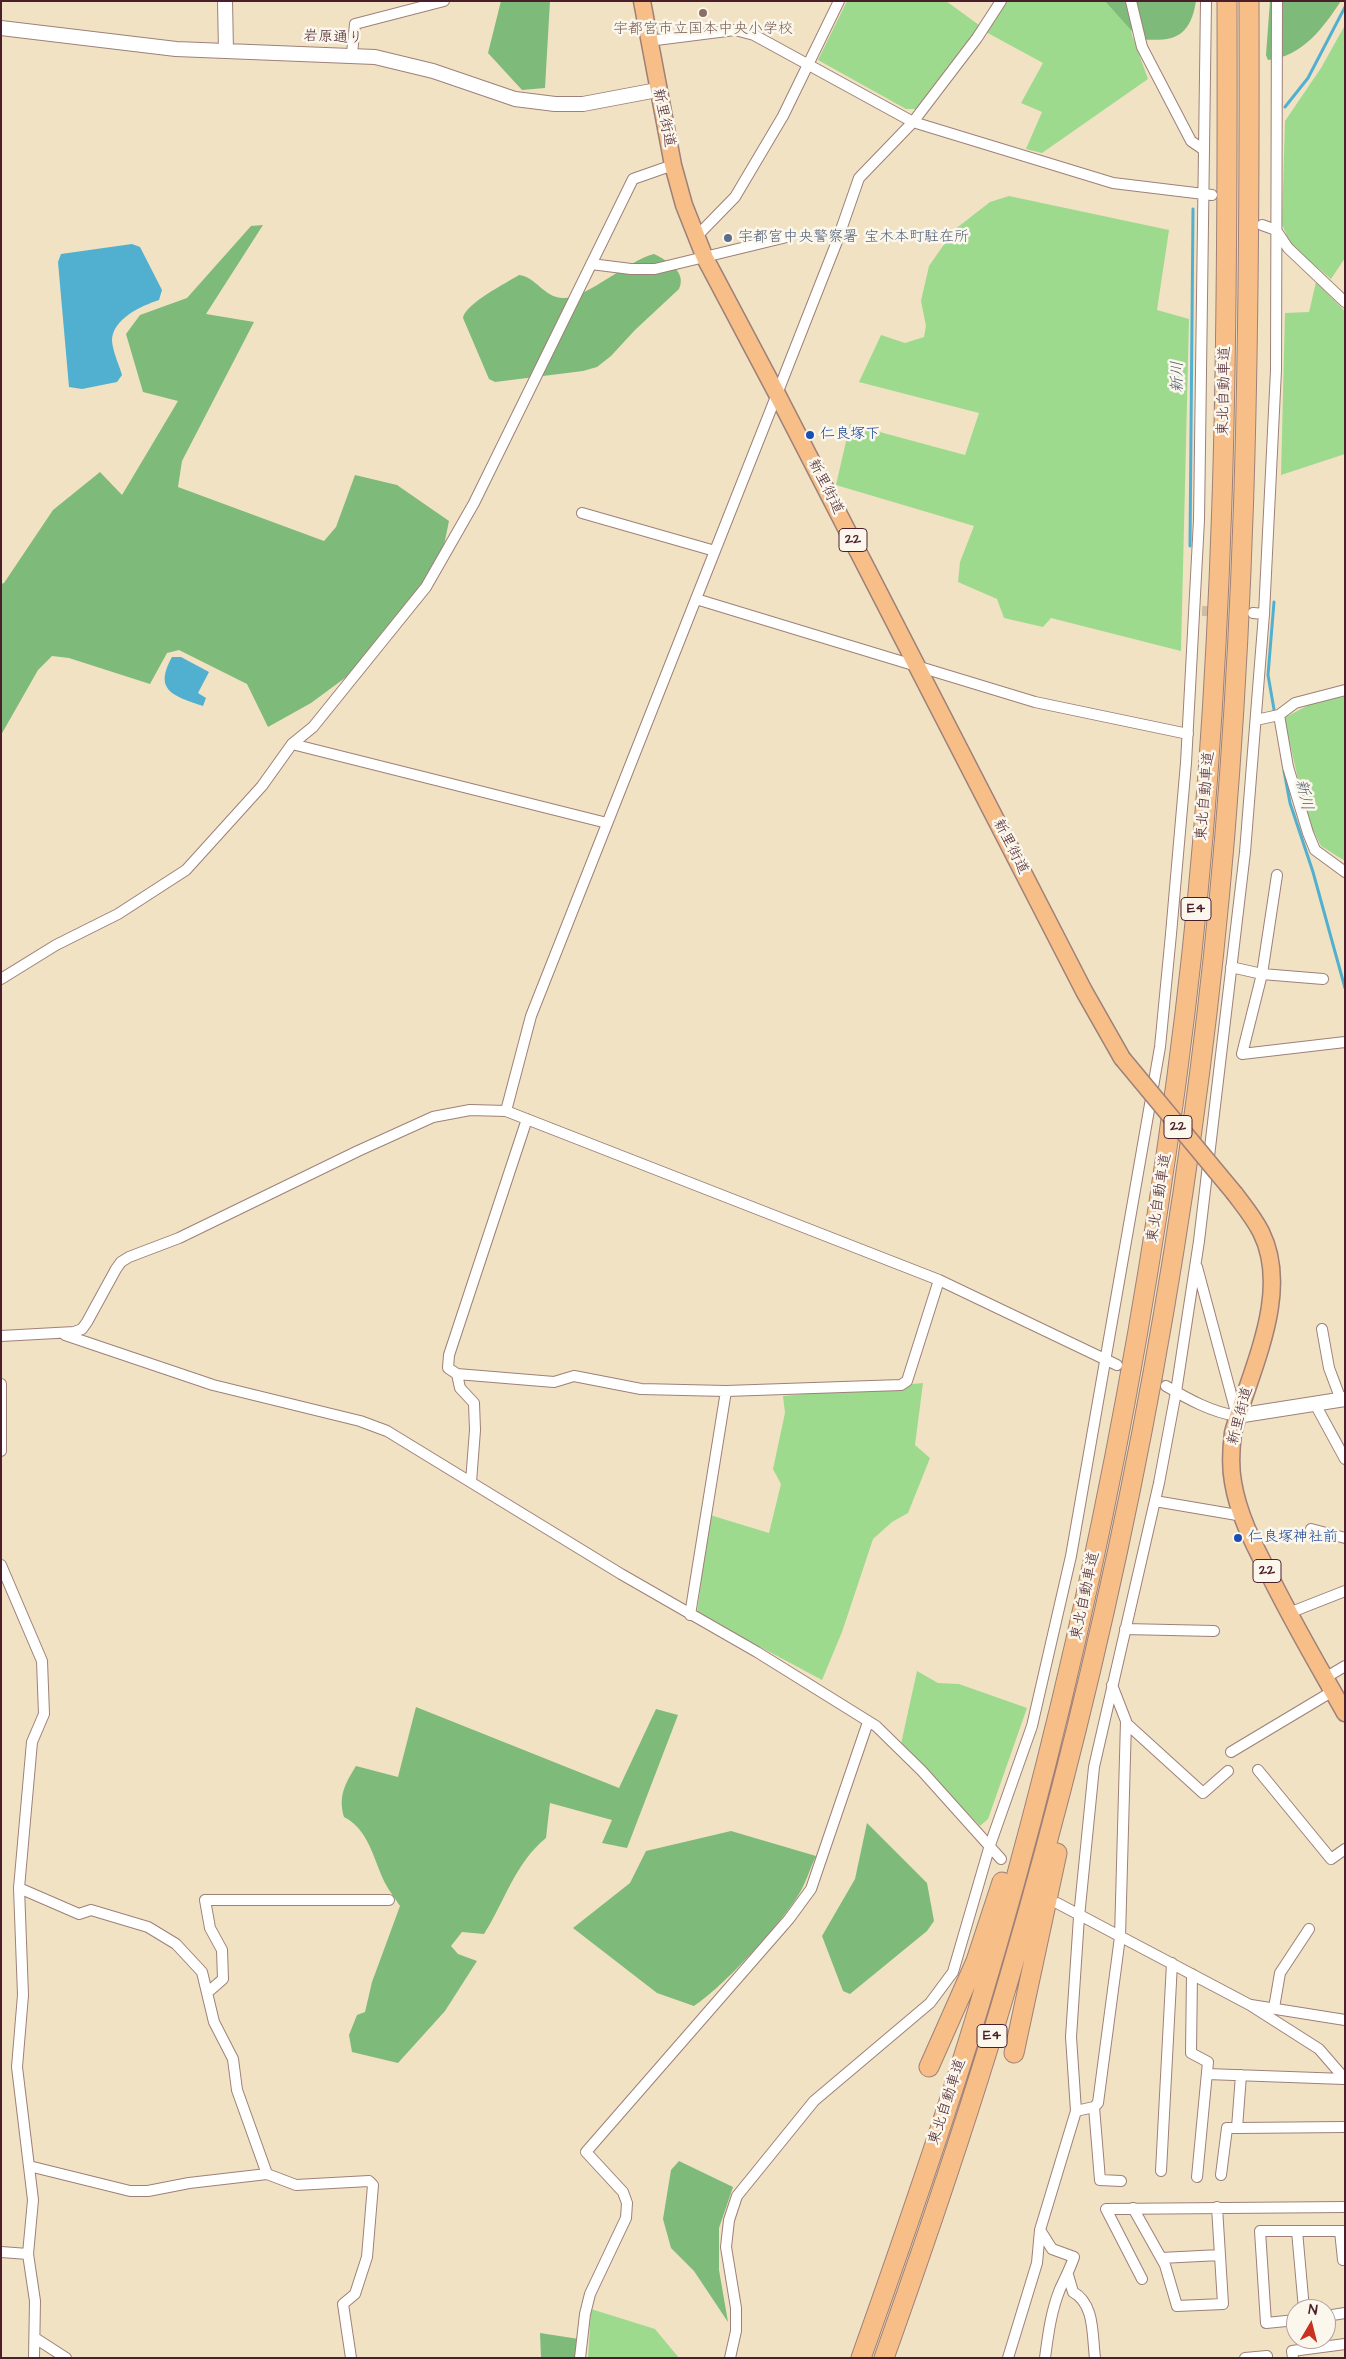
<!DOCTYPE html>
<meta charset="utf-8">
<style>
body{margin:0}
#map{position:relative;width:1346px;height:2359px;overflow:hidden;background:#f1e2c4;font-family:"Architects Daughter",sans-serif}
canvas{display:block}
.frame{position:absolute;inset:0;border:2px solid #4a1f2b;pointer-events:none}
.north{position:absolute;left:1286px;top:2299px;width:50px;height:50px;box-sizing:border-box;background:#fbf7ec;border:1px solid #b4a19f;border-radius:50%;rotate:8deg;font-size:14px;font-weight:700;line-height:20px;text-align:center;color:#4a1f2b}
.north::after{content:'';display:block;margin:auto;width:18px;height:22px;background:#c8321e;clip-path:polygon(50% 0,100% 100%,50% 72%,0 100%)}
</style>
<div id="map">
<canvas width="1346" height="2359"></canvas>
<div class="frame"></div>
<div class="north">N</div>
</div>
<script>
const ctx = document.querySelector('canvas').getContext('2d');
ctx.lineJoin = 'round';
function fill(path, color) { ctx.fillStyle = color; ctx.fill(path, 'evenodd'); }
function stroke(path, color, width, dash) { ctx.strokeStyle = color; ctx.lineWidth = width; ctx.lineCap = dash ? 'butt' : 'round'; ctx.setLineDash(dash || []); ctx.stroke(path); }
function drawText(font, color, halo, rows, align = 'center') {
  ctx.font = font + ' "Architects Daughter","Klee One",sans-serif'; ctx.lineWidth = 5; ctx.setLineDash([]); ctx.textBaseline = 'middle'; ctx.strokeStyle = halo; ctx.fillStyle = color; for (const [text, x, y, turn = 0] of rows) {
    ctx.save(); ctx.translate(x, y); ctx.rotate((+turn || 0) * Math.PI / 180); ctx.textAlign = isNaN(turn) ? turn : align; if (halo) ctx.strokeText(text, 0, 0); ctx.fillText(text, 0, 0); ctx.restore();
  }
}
fill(new Path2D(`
 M847,1h99l33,24 -21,34 -38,50h-14l-88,-49z
 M1002,1h123l7,34 16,44 -106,74 -16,-4 16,-37 -21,-9 22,-40 -57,-31z
 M1345,25v233l-14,21 -32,-27 -10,-11 -7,-17 3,-103 36,-53z
 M1009,196l160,34 -12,80 32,9 -8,332 -130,-33 -8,9 -39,-9 -7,-19 -39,-17 2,-20 14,-36 -138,-41 14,-61 115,31 14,-42 -120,-31 22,-47 24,8 19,-6 2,-11 -5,-25 8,-35 25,-36 36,-28z
 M1316,282l29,29v143l-64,21 4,-162 24,-1z
 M1345,695v166l-24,-15 -14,-28 -23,-100 38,-20z
 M923,1383l-8,62 15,13 -22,55 -16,9 -19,17 -31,93 -20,48 -125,-67 13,-98 59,18 12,-49 -8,-15 12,-56 -2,-17z
 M917,1671l21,12 21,1 68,24 -39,111 -8,7 -79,-82z
 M591,2309l64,20 24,29h-91z`), '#9dda8e');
fill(new Path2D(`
 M501,1h49l-5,87 -23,2 -34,-37z
 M1105,1h91c-6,38 -24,41 -57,38z
 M1270,1h71c-18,27 -38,55 -73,59l-2,-5z
 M263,225l-57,89 48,8 -72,139 -4,26 146,54 12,-14 19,-52 42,10 52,36 -6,29 -31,55 -59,67 -42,31 -43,24 -21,-43 -68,-34 -12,3 -17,31 -81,-26 -17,-2 -14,14 -37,65v-151l3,-1 49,-73 47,-38 22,23 56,-94 -35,-9 -17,-58 14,-19 47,-17 64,-72z
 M654,254c14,7 33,18 25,35l-44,41 -24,26 -14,11 -14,4 -88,11 -6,-3 -26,-61c2,-14 43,-35 56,-43 17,2 25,22 43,23 23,2 65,-37 92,-44z
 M416,1707l203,81 37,-79 22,6 -51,133 -25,-5 10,-23 -62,-17 -4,35c-31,25 -41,63 -62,96l-22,-2 -11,14 7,8 19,7 -32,50 -47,52 -46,-11 -3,-17 8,-20 8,-3 7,-30 28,-76c-5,-8 -11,-15 -15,-23 -12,-25 -16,-53 -41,-66 -6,-21 1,-33 12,-51l42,11z
 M867,1823l60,60 7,38 -7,10 -77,63 -7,-3 -21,-55 33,-57z
 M731,1831l85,25c-6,12 -10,27 -17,38 -19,31 -76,93 -105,112l-37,-13 -84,-65 57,-45 16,-32z
 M679,2161l54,26 -14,41v42l9,52 -34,-51 -23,-23 -8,-29 8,-49z
 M540,2333l39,6 -2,19h-36z`), '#7eba79');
fill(new Path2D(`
 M132,244l8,3 22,43 -3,10c-18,6 -47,19 -47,41 1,11 7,24 10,34l-5,7 -35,7 -13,-2 -11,-125 3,-8z
 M172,657h9l28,15 -11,21 8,5 -3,8c-29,-10 -50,-15 -31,-49z`), '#51b0cf');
stroke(new Path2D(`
 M1285,107l23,-29 37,-71
 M1190,546l3,-337
 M1274,602l-6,73 7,40
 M1284,771l6,32 23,69 32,116`), '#51b0cf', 3);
stroke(new Path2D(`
 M1202,611l40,1
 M1117,1365l49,21`), '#d0bba5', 10, [10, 5]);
const minor = new Path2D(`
 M1131,1l11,46 49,94 13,9
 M648,41l87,-11 19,5 159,87 200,61 99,12
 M352,54l3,-30 89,-23
 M1262,225l14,5 12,18 57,54
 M696,237l39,-40 48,-81 56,-115
 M591,264l40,5h24l132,-32
 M582,513l133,38
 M696,599l339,103 153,32
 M1253,613l11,1
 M1279,715l9,52 20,66 7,17 30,22
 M1256,720l23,-5 16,-12 50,-13
 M292,744l315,79
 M1277,875l-15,99 61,5
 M1231,967l31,7 -20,80 103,-12
 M1,979l55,-34 62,-31 68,-44 76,-84 30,-42 21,-17 113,-140 48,-84 159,-324 40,-14
 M506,1111l25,-95 246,-622 59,-150 23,-66 54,-56 64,-84 24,-37
 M527,1119l-78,236 -1,13 9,6 97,8 20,-6 67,13 85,2 175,-6 6,-4 32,-101
 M1322,1329l7,39 12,32
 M65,1335l148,50 147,36 27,10 234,143 136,78 119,74 46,45 79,88
 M1,1336l73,-4 8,-3 5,-7 29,-53 5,-7 8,-5 50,-19 179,-87 75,-34 37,-7 36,1 433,169 178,85
 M457,1374l3,14 14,15 1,27 -4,52
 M1,1384v67
 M1166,1386c22,13 45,26 71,30l-40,-149
 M1315,1404l30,55
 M1155,1501l88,15
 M1311,1529l34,9
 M1,1565l41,96 2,53 -12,28 -13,146 4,107 -6,72 16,133 -5,54 7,47 -1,57
 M1289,1613l56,-22
 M690,1615l36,-224
 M1125,1629l89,2
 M1325,1678l20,-12
 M1126,1723l77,70 25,-22
 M1231,1752l102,-61
 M1258,1770l73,89 14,-10
 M19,1888l60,26 12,-4 57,17 28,17 26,28 12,50 19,37 4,31 30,84
 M1057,1903l193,102 69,44 26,30
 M1192,1974l-1,79 17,9 -11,115
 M207,1993l16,-14 -1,-29 -12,-22 -5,-28h184
 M1251,2005l94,15
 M1274,2008l6,-35 29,-44
 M1207,2074l137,5
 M1241,2075l-4,53 108,-1
 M1094,2107l6,73 21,1
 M1076,2111l18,-4 4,-4 22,-166 6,-216 -14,-36
 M29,2166l101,25h18l41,-8 78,-9 29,11 73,-4 4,4 -6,72 -12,37 -12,10 8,54
 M1161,2171l11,-208
 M1221,2175l6,-47h10
 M1133,2208l32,57 12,41 46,-2 -6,-97
 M1040,2230l12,19 22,8c-4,12 -9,21 -14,32 -9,22 -12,46 -15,69
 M1297,2231l7,78
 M1340,2231l3,29h2
 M1,2252l27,2
 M1161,2258l59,-3
 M1068,2275l5,17c22,12 19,43 22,66
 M1142,2279l-36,-70 239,-2
 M1326,2316l19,-3
 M1296,2320l-30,3 -6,-92h85
 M35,2338l31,20
 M580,2358l5,-44 5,-20 36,-76 1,-15 -4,-11 -37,-40 203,-233 22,-30 57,-167
 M730,2358l6,-27v-23l-10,-61 3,-27 8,-24 77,-95 116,-98 23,-31 37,-127 42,-119 39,-170 89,-509 11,-113 15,-171 13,-243 7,-519
 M1008,2358l29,-95 3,-33 36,-119 -5,-74 8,-120 15,-150 65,-284 17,-91 23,-151 46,-389 19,-238 12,-244 1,-369
 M1245,2358l22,-2v2
 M1293,2358l-1,-7 53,-7`);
const tertiary = new Path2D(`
 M225,1l1,50
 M1,28l175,21 199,8 58,14 82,28 40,5h28l74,-14
 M1237,1416l108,-17`);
const primary = new Path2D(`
 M642,1l31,164 11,40 21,53 72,136 307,597 38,67
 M1235,1194c9,12 19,24 26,38 31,62 -12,140 -28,201 -2,16 -3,33 0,49 5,31 19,59 33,86 24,50 52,97 79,145`);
const motorway = new Path2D(`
 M1014,2053l43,-200
 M929,2067l47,-106 26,-79
 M861,2358c42,-118 83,-235 119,-355 97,-323 164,-655 205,-990 41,-336 43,-674 42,-1012
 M884,2358c46,-129 90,-258 128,-390 91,-312 157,-632 195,-955 40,-336 43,-674 42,-1012`);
stroke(minor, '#9e8078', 12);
stroke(tertiary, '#9e8078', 16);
stroke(primary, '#9e8078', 19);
stroke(motorway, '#9e8078', 21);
stroke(minor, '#fff', 10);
stroke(tertiary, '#fff', 14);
stroke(primary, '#f7be88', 16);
stroke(motorway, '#f7be88', 19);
const primaryBridge = new Path2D(`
 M1122,1058l113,136`);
stroke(primaryBridge, '#9e8078', 19, []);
stroke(primaryBridge, '#f7be88', 16);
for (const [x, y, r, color] of [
 [703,13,5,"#8d6e63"],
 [728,238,5,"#5c6f8a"],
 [810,435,5,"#1a4fb4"],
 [1238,1538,5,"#1a4fb4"]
]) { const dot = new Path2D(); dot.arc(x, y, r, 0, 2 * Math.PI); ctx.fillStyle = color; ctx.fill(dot); stroke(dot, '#fbf7ec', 2); }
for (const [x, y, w] of [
 [853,540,28],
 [1196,909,30],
 [1178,1127,28],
 [1267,1571,28],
 [992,2036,30]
]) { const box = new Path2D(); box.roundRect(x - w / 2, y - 11.5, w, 23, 4); ctx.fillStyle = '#fbf7ec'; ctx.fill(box); stroke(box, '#4a1f2b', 1); }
drawText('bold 14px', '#4a1f2b', null, [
 ["22",853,540],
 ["E4",1196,909],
 ["22",1178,1127],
 ["22",1267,1571],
 ["E4",992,2036]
]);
drawText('15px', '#785e54', '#fbf7ec', [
 ["宇都宮市立国本中央小学校",703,30]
]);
drawText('15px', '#4a1f2b', '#fbf7ec', [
 ["岩原通り",333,38,2],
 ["新里街道",663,118,78],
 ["東北自動車道",1225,391,-89],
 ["新里街道",825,487,63],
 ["東北自動車道",1206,796,-85],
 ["新里街道",1010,847,63],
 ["東北自動車道",1160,1198,-81],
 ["新里街道",1241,1416,-75],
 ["東北自動車道",1086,1596,-78],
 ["東北自動車道",948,2102,-72]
]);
drawText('15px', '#4e5e75', '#fbf7ec', [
 ["宇都宮中央警察署 宝木本町駐在所",738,238]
], 'left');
drawText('15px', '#164399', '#fbf7ec', [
 ["仁良塚下",820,435],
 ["仁良塚神社前",1248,1538]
], 'left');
drawText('italic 16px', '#4d596d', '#fbf7ec', [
 ["新川",1179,377,-90],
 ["新川",1303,795,77]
]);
</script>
